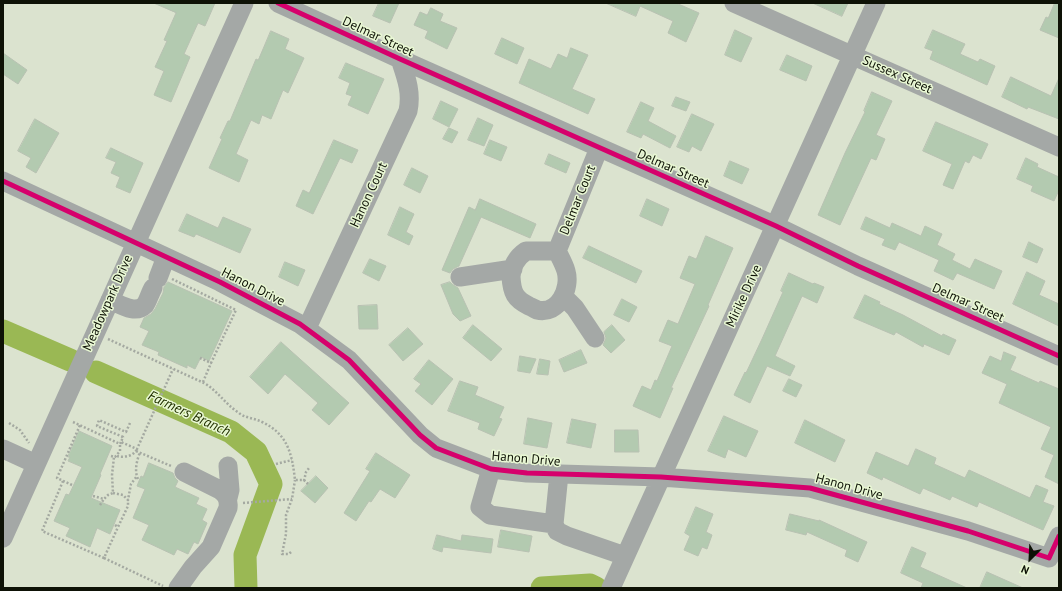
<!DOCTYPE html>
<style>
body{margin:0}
#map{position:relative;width:1062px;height:591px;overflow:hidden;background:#dbe3cf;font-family:"PT Sans",sans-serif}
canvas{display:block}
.frame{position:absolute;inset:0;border:4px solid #0e1206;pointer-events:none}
.north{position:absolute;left:1010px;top:539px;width:40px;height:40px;-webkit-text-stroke:3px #e9f8d4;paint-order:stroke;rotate:204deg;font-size:11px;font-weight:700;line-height:16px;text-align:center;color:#0e1206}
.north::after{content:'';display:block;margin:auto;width:14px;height:18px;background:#0e1206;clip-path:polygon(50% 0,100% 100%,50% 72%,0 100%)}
</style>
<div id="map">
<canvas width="1062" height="591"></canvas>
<div class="frame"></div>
<div class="north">N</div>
</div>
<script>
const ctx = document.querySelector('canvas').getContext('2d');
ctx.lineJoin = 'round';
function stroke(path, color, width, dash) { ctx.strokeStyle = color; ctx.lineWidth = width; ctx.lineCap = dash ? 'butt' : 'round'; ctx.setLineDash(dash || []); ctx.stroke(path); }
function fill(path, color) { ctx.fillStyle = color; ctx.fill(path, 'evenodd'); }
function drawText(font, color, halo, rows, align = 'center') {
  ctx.font = font + ' "PT Sans",sans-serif'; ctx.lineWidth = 3; ctx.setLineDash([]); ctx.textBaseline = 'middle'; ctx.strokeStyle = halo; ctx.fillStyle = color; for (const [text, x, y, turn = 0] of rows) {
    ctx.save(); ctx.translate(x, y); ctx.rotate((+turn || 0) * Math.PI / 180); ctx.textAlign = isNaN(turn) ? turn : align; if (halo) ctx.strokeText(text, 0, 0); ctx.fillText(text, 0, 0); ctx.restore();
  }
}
stroke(new Path2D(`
 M3,331l67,29
 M96,372l135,60 25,20 15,32 -26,71 1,33
 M542,588l48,-3 6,3`), '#9ab854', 23);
const building = new Path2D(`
 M154,3h61l-10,23 -7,-3 -14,31 6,3 -19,45 -17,-7 10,-24 -9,-4 12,-26 -3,-1 12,-27z
 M379,3h20l-9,20 -17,-7z
 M606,3h70l23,10 -13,29 -18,-9 5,-12 -33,-15 -4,10z
 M813,3h35l-6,13z
 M1055,3h4v35l-19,-8 6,-13 2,1z
 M431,8l12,6 -3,7 17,7 -10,21 -22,-11 3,-7 -14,-6 6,-13 7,3z
 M735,30l17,8 -11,24 -16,-7z
 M933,30l32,14 -5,10 18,8 2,-3 15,7 -8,19 -57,-26 3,-8 -8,-3z
 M271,31l18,8 -4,10 19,9 -16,35 -5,-3 -12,29 -9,-4 -3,9 -8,-4 -15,34 12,6 -9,22 -30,-14 13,-29 -2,-1 8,-17h2l26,-62 2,1z
 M502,38l22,10 -7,16 -22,-10z
 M571,48l17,7 -16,34 23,10 -7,15 -69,-31 10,-24 22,10 7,-15 9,4z
 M3,53l24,17 -9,14 -15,-10z
 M787,55l25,11 -6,15 -26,-11z
 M346,63l38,16 -16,35 -20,-9 4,-9 -6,-2 4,-11 -11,-5z
 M1011,77l40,19 8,-18v41l-31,-12 -1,2 -25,-12z
 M872,92l20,9 -16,34 9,4 -9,21 -5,-2 -31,67 -22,-10 27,-62 20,-41 -1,-1z
 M676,97l14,5 -4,9 -14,-5z
 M441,101l17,8 -9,18 -16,-8z
 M641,102l13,6 -6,13 28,15 -6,12 -27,-14 -2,4 -14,-6z
 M692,114l22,10 -13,27 -9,-5 -3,6 -12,-5z
 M478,118l15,7 -9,21 -16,-6z
 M35,119l24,14 -23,40 -10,-6 5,-9 -13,-7z
 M936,122l52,22 -7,15 -8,-4 -4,8 -4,-2 -12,28 -10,-4 9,-21 -29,-13z
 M449,128l9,4 -6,11 -9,-4z
 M334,140l24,10 -6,13 -12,-5 -27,56 -17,-8 7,-16 6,3z
 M490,140l17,7 -6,14 -17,-7z
 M111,148l32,15 -13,30 -14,-6 4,-10 -9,-4 5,-11 -10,-4z
 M549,154l21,9 -4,10 -21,-9z
 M1026,158l12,6 -1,3 22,10v13l-5,11 -23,-10 2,-5 -16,-7z
 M730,161l19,8 -7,15 -18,-8z
 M412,168l16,8 -8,17 -16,-8z
 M480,199l56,25 -6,14 -49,-21 -22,49 -6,3 -3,4 -8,-3 27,-63 6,3z
 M647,199l22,10 -7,17 -22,-10z
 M400,207l14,7 -8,18 7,4 -4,9 -21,-10z
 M187,214l31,14 5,-11 28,12 -11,24 -44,-19 -2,3 -15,-6z
 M866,217l24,11 2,-5 29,13 4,-10 17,8 -5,11 18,9 -3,6 18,9 5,-10 27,12 -8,18 -37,-16 -4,7 -19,-9 5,-11 -40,-18 -4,8 -13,-5 3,-6 -24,-10z
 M706,236l27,12 -25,57 1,1 -38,82h2l-13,30 -27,-12 9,-20 9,4 4,-10 2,1 15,-35 -13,-5 9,-21 10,4 17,-40 -15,-6 9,-22 7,3z
 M1029,242l14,7 -6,14 -14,-6z
 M589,246l53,25 -6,12 -53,-25z
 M370,259l16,7 -7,15 -16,-8z
 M285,262l20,8 -7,16 -19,-9z
 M1027,272l18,9 -6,14 20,9v22l-46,-22z
 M789,273l24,11 1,-1 10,4 -7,16 -15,-7 -27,60 20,10 -5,10 -23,-10 -17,37 -16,-8 11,-23 1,1 16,-34 21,-47 -2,-1z
 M168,282l64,29 -23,50 -8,-4 -6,12 -8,-4v3l-29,-13 1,-3 -17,-7 7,-14 -9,-4 4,-9 7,-4 4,-5 8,-16 1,-6z
 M450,282l2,2 6,4 13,28 -11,5 -7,-7 -12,-29z
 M865,295l15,7 -1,2 24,11 39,21 1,-2 13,6 -7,15 -25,-11 -1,3 -27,-15 -2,3 -40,-17z
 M622,299l15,8 -8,15 -15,-7z
 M377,305l1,24h-19l-1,-23z
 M473,325l29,24 -11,12 -28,-23z
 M612,325l13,15 -14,13 -8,-8 3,-7 -2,-6z
 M408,328l15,16 -20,17 -14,-16z
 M281,342l68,61 -20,22 -17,-15 6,-7 -33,-29 -17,20 -18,-17z
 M581,350l6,13 -23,9 -5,-12z
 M1004,352l12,5 -6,13 29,13 1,-2 19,8v95l-14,-7 9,-22 -13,-6 10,-22 -52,-24 8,-19 -25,-11 8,-17 11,5z
 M520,356l16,3 -6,14 -12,-2z
 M540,359l10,2 -2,14 -11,-1z
 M429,360l24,19 -21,26 -17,-14 6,-7 -7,-5z
 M789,379l13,6 -6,12 -13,-6z
 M460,381l18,6 -3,8 29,12 -5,11 3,1 -8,17 -16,-7 2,-6 -32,-12z
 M724,416l34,15 -12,26 -18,-8 -3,9 -17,-7z
 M528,418l24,5 -5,25 -23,-4z
 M572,419l24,5 -5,24 -24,-5z
 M805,420l40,20 -10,22 -40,-19z
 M615,430h23l1,22h-24z
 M79,431l33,15 -12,28 1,1 -10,23 29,12 -10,24 -13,-6 -7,19 -24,-11 4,-8 -16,-7 12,-27 3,1 13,-28 -14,-6 2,-4h-2z
 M916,449l20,9 -2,6 31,14 4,-8 61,28 6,-13 12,5 -5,12 11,4 -11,24 -64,-28 -2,5 -25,-11 -2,4 -27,-12 -3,6 -37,-17 -1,3 -15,-7 9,-21 32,14z
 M376,453l34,22 -15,23 -15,-9 -9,13 -2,-1 -13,20 -12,-8 26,-42 -4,-2z
 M149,463l24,10 2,5 3,3 -3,6 24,11 -3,6 11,5 -5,11 5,3 -9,21 -4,-2 -6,12 -11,-5 -3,6 -32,-15 7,-15 -16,-7 12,-29 -8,-3 4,-10 2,1z
 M316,476l12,12 -13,15 -14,-12z
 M696,507l17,7 -7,18 6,3 -5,14 -5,-2 -4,9 -14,-6 6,-14 -5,-3z
 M790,514l29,7v-1l48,22 -9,20 -13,-6 2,-6 -40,-18 -1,3 -20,-5z
 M501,530l31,6 -3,16 -31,-5z
 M437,535l24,6 1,-6 31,4 -2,14 -48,-6 -1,5 -9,-3z
 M912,547l14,6 -6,14 47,21h-46l2,-5 -22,-10z
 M987,572l36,16h-43z`);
fill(building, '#b3cab0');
stroke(building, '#b8c1b2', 1);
stroke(new Path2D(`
 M172,279l64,31 -25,53 -11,-5
 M108,339l96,44c14,8 21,21 35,30 6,5 15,5 23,9 26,12 30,32 33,58h9l4,4
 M203,382l8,-19
 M73,422l47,22 1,-2
 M9,423l11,7 9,13
 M130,423l-4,9 -27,-12 -2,6 26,11 -2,5 16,7 36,-80
 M136,451l35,15
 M111,456l4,1 5,-6v-7
 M117,456c7,2 17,0 20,-7
 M276,464l16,-4
 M138,479c-4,-8 -1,-19 2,-27
 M63,481l-21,50 62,27 14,-31
 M304,481l2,-9 3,-4
 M72,485l-15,-7 23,-53
 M113,493l10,2 5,5 3,-16 6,-8
 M93,496l11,3 4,-4 5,-2 -1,-18 2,-18
 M243,503l49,-4
 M100,505l4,-6
 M115,525l3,2 10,-21v-6
 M291,552l-2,2h-7l4,-20v-19l6,-16 3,-19
 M104,558l59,28`), '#a4a9a1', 2.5, [2, 2]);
stroke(new Path2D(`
 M278,3l122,56 376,167 82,40 201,90
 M734,3l325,144
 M3,181l217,101 80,42 49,36 71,75 16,13 55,21 36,4 134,4 149,11 158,43 81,27 10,-22
 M526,251h31c3,6 7,13 9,20 5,17 -7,44 -29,39 -2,-1 -5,-3 -8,-4 -14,-7 -17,-13 -18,-29 0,-10 6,-20 15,-26z
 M557,251l42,-103
 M460,277l53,-8
 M158,278l8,-21
 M564,297l11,11 20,30
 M110,300c10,4 25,15 35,5 3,-4 5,-12 8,-17
 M307,328l101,-217c4,-19 -2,-34 -8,-52
 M3,449l33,15
 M228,466l2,24 -2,8
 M491,469l-11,38 10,8 64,9
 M559,474l-5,50 3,7 10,5 58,20
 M3,538l241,-535
 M178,588l15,-21 18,-20 17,-39c1,-8 -1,-13 -8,-18l-36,-18
 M611,588l265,-585`), '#a4a8a6', 19);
stroke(new Path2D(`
 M278,3l122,56 376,167 82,40 201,90
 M3,181l217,101 80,42 49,36 71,75 16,13 55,21 36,4 134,4 149,11 158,43 81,27 10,-22`), '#d6006c', 5);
drawText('13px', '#0e1206', '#e9f8d4', [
 ["Delmar Street",378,37,25],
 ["Sussex Street",897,75,24],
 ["Delmar Street",673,169,24],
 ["Hanon Court",369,195,-65],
 ["Delmar Court",578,200,-68],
 ["Hanon Drive",253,287,27],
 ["Mirike Drive",744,296,-65],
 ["Meadowpark Drive",108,303,-66],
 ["Delmar Street",968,303,24],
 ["Hanon Drive",526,459,5],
 ["Hanon Drive",849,487,15]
]);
drawText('italic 14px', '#223200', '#e9f8d4', [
 ["Farmers Branch",189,414,25]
]);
</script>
